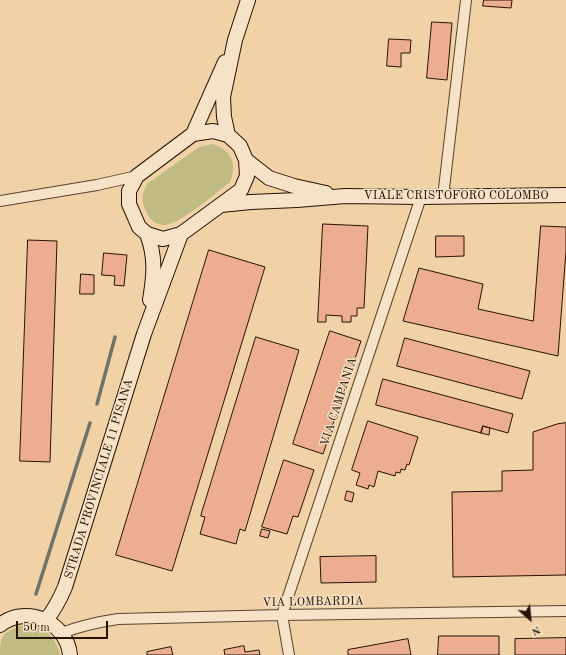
<!DOCTYPE html>
<style>
body{margin:0}
#map{position:relative;width:566px;height:655px;overflow:hidden;background:#f1d2a7;font-family:"Old Standard TT",serif}
canvas{display:block}
.north{position:absolute;left:510px;top:599px;width:40px;height:40px;-webkit-text-stroke:3px #f6e2c6;paint-order:stroke;rotate:153deg;font-size:11px;font-weight:700;line-height:16px;text-align:center;color:#261303}
.north::after{content:'';display:block;margin:auto;width:14px;height:18px;background:#261303;clip-path:polygon(50% 0,100% 100%,50% 72%,0 100%)}
.scale{position:absolute;left:16px;top:621px;width:92px;height:18px;box-sizing:border-box;border:2px solid #261303;border-top:0;padding-left:5px;font-size:12px;line-height:14px;white-space:nowrap;color:#261303;-webkit-text-stroke:3px #f6e2c6;paint-order:stroke}
</style>
<div id="map">
<canvas width="566" height="655"></canvas>
<div class="north">N</div>
<div class="scale">50 m</div>
</div>
<script>
const ctx = document.querySelector('canvas').getContext('2d');
ctx.lineJoin = 'round';
function fill(path, color) { ctx.fillStyle = color; ctx.fill(path, 'evenodd'); }
function stroke(path, color, width, dash) { ctx.strokeStyle = color; ctx.lineWidth = width; ctx.lineCap = dash ? 'butt' : 'round'; ctx.setLineDash(dash || []); ctx.stroke(path); }
function drawText(font, color, halo, rows, align = 'center') {
  ctx.font = font + ' "Old Standard TT",serif'; ctx.lineWidth = 3; ctx.setLineDash([]); ctx.textBaseline = 'middle'; ctx.strokeStyle = halo; ctx.fillStyle = color; for (const [text, x, y, turn = 0] of rows) {
    ctx.save(); ctx.translate(x, y); ctx.rotate((+turn || 0) * Math.PI / 180); ctx.textAlign = isNaN(turn) ? turn : align; if (halo) ctx.strokeText(text, 0, 0); ctx.fillText(text, 0, 0); ctx.restore();
  }
}
fill(new Path2D(`
 M212,144c19,5 26,20 18,38 -13,10 -51,43 -66,43 -8,0 -14,-5 -17,-12 -6,-10 -6,-18 0,-29l52,-37z
 M20,626c20,-3 36,9 40,29h-60c0,-19 2,-22 20,-29z`), '#c0ba83');
stroke(new Path2D(`
 M97,404l18,-67
 M36,594l54,-171`), '#6d756b', 3.5);
const building = new Path2D(`
 M484,0h28l-1,8 -28,-2z
 M432,22l20,1 -5,57 -20,-2z
 M389,39l22,1 -1,13h-9v14l-14,-1z
 M323,224l45,2 -4,82h-7v8h-6v6h-9v-6l-16,-1v7h-8z
 M541,226l25,1v24l-8,105 -155,-35 16,-53 64,16 -5,25 55,12z
 M436,236h28v20l-28,1z
 M28,240l29,1 -7,221 -30,-1z
 M209,250l56,17 -93,304 -56,-16z
 M104,253l23,2 -3,31 -10,-1 1,-9 -13,-1z
 M81,274l13,1v19h-14z
 M330,331l31,10 -38,113 -30,-10z
 M256,337l43,13 -54,181 -5,-2 -4,15 -36,-10 5,-17 -4,-1z
 M405,338l125,33 -8,28 -125,-33z
 M383,379l130,35 -5,19 -25,-7 -2,7 -105,-28z
 M368,421l50,16 -9,28 -2,-1 -2,6 -4,-1 -1,4 -4,-1 -1,4 -17,-5 -4,16 -5,-2 -1,4 -12,-4 4,-12 -8,-3z
 M566,423v152l-113,2 -1,-85 50,-1v-20l31,-1v-38l24,-8z
 M483,426l7,2 -1,7 -8,-2z
 M284,460l30,10 -16,47 -5,-1 -6,18 -25,-7z
 M347,491l7,2 -2,9 -7,-2z
 M262,529l8,2 -2,7 -8,-2z
 M376,556v26l-55,1 -1,-26z
 M439,636h60v19h-61z
 M566,638v17h-51v-16z
 M408,639l3,16h-63v-5z
 M244,646l1,6 14,-2 1,5h-35l-1,-5z
 M171,647l2,8h-26v-3z`);
fill(building, '#ecad91');
stroke(building, '#261303', 1);
const street = new Path2D(`
 M443,197l23,-197
 M0,201l97,-16 40,-9
 M62,633c18,-7 36,-11 56,-14l164,-4 284,-4
 M289,655l-7,-40 139,-418`);
const secondary = new Path2D(`
 M213,131l15,4 12,11 6,14 1,16 -6,14 -60,44 -18,5 -16,-5 -8,-7 -10,-23v-13l8,-15 56,-42z
 M193,134l32,-72
 M228,135l-4,-18 -1,-20 12,-57 13,-40
 M246,160l23,18 25,8 32,7
 M221,205l30,-3 46,-2 48,-4 76,1 145,-2
 M147,234c9,23 7,42 3,66
 M46,620c9,-11 14,-21 19,-33l79,-253 37,-100
 M0,625c26,-21 67,-3 70,30`);
stroke(street, '#59432c', 12);
stroke(secondary, '#261303', 16);
stroke(street, '#f6e2c6', 10);
stroke(secondary, '#f6e2c6', 14);
drawText('12px', '#261303', '#f6e2c6', [
 ["VIALE CRISTOFORO COLOMBO",456,196],
 ["VIA CAMPANIA",339,402,-72],
 ["STRADA PROVINCIALE 11 PISANA",99,479,-73],
 ["VIA LOMBARDIA",313,602,-1]
]);
</script>
